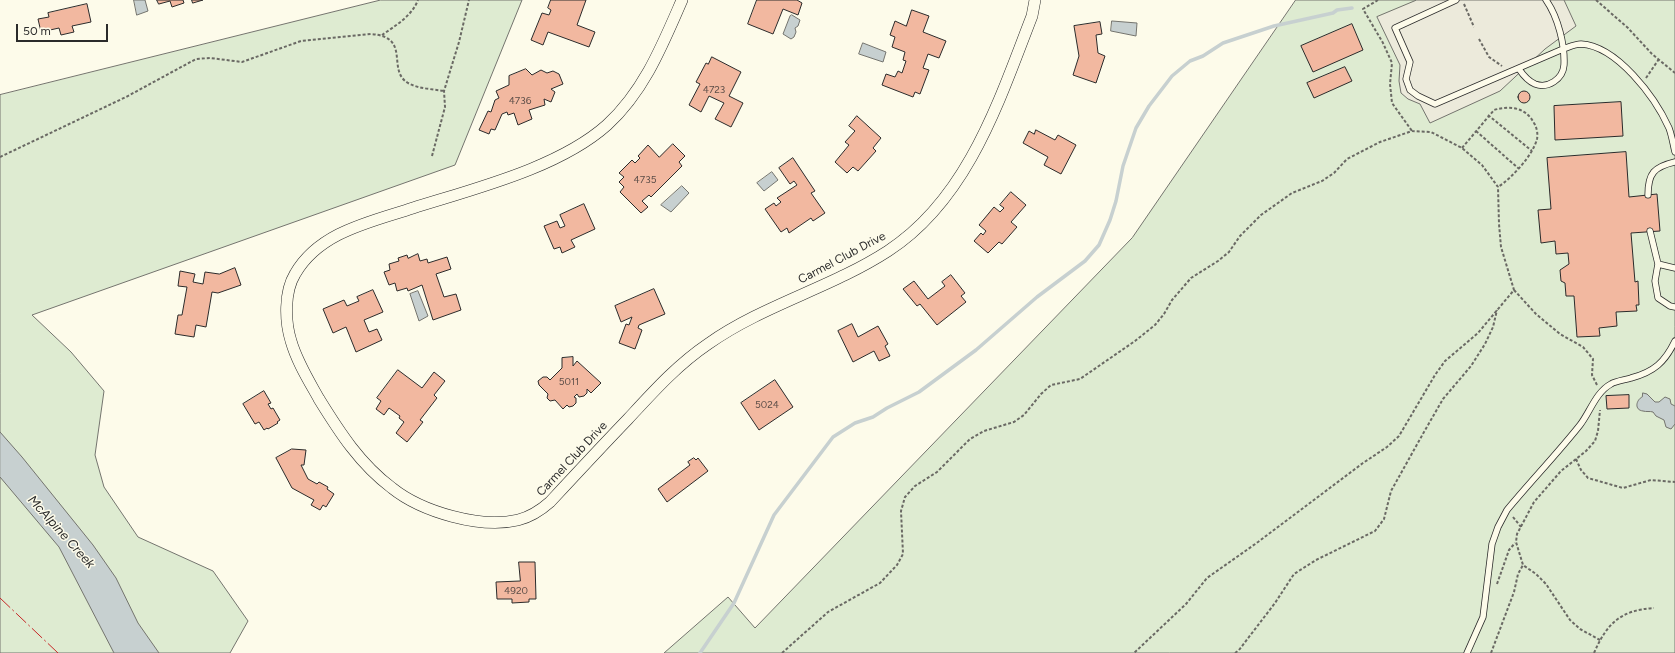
<!DOCTYPE html>
<style>
body{margin:0}
#map{position:relative;width:1675px;height:653px;overflow:hidden;background:#fdfbea;font-family:Figtree,sans-serif}
canvas{display:block}
.scale{position:absolute;left:16px;top:24px;width:92px;height:18px;box-sizing:border-box;border:2px solid #2b2b2b;border-top:0;padding-left:5px;font-size:12px;line-height:14px;white-space:nowrap;color:#2b2b2b;-webkit-text-stroke:3px #fdfbea;paint-order:stroke}
</style>
<div id="map">
<canvas width="1675" height="653"></canvas>
<div class="scale">50 m</div>
</div>
<script>
const ctx = document.querySelector('canvas').getContext('2d');
ctx.lineJoin = 'round';
function fill(path, color) { ctx.fillStyle = color; ctx.fill(path, 'evenodd'); }
function stroke(path, color, width, dash) { ctx.strokeStyle = color; ctx.lineWidth = width; ctx.lineCap = dash ? 'butt' : 'round'; ctx.setLineDash(dash || []); ctx.stroke(path); }
function drawText(font, color, halo, rows, align = 'center') {
  ctx.font = font + ' Figtree,sans-serif'; ctx.lineWidth = 3; ctx.setLineDash([]); ctx.textBaseline = 'middle'; ctx.strokeStyle = halo; ctx.fillStyle = color; for (const [text, x, y, turn = 0] of rows) {
    ctx.save(); ctx.translate(x, y); ctx.rotate((+turn || 0) * Math.PI / 180); ctx.textAlign = isNaN(turn) ? turn : align; if (halo) ctx.strokeText(text, 0, 0); ctx.fillText(text, 0, 0); ctx.restore();
  }
}
const green = new Path2D(`
 M381,0h141l-67,165 -423,150 39,37 33,39 -9,64 9,32 34,50 75,34 35,50 -18,32h-230v-558z
 M1296,0h379v653h-1011l64,-56 27,31 377,-390z`);
fill(green, '#deebd1');
stroke(green, '#74746e', 1);
const parking = new Path2D(`
 M1417,0h147l12,26 -31,23 -45,42 -70,32 -10,-19 -12,-5 -7,-6 -2,-12 1,-16 -23,-48z`);
fill(parking, '#eceadb');
stroke(parking, '#74746e', 1);
const water = new Path2D(`
 M134,0h11l3,11 -11,4z
 M792,15l8,5 -2,6 -3,2 1,4 -2,5 -3,2 -8,-5 7,-18z
 M1112,21l25,2 -1,13 -25,-5z
 M863,43l23,9 -3,10 -24,-8z
 M772,172l6,8 -14,11 -7,-8z
 M682,186l7,7 -18,19 -10,-7z
 M418,291l10,25 -9,5 -9,-27z
 M1643,393l4,1 8,8h4l6,-5 5,2 1,5 4,2v18l-4,5 -5,-2 -2,-7 -8,-4 -3,-4c-3,-1 -7,0 -10,-1 -9,-1 -7,-11 -1,-14z
 M0,432l22,25 71,88 23,33 22,45 21,30h-45l-55,-106 -59,-70z`);
fill(water, '#c7d0d0');
stroke(water, '#74746e', 1);
stroke(new Path2D(`
 M700,653l34,-50 40,-88 59,-78 22,-14 18,-6 14,-9 32,-16 57,-42 61,-53 48,-36 14,-16 11,-25 6,-19 7,-35 13,-38 13,-22 23,-30 18,-15 13,-5 20,-13 51,-17 59,-13 4,-3 15,-2`), '#c7d0d0', 3.5);
const building = new Path2D(`
 M157,0h26l1,3 -12,4 -2,-6 -11,3z
 M192,0h11l-10,3z
 M551,0h35l-9,25 18,7 -6,15 -41,-15 -5,13 -12,-5 11,-27 7,2 2,-5 -3,-2z
 M757,0h40l5,3 -4,12 -15,-6 -10,25 -25,-10z
 M87,4l4,18 -19,4 2,6 -13,3 -2,-7 -18,4 -3,-13 11,-2 -1,-4z
 M912,10l17,6 -6,16 23,9 -7,17 -11,-4 -5,14 6,2 -9,24 -5,-2 -2,5 -31,-12 4,-11 9,3 3,-6 4,2 4,-12 -3,-1 2,-8 -13,-5 3,-10 -5,-2 5,-14 11,5z
 M1100,22l2,12 -6,1 2,18 7,3 -9,27 -23,-8 6,-19 -5,-30z
 M1352,24l11,26 -50,22 -12,-26z
 M712,57l29,15 -12,24 14,7 -12,24 -16,-8 9,-16 -15,-7 -8,16 -12,-7 11,-21 -4,-2 10,-19 2,1z
 M1345,67l7,14 -38,17 -7,-15z
 M526,69l6,6 9,-5 6,3 6,-2 6,3 4,10 -12,5 4,3 -4,10 -7,-3 1,6 -16,5 3,9 -14,6 -4,-12 -6,2 -1,-3 -5,2 -7,16 -4,-1 -2,5 -10,-4 9,-19 3,1 4,-12 4,-2 -3,-7 13,-6v-9z
 M1518 97a6 6 0 1 1 12 0a6 6 0 1 1-12 0Z
 M1621,102l2,34 -68,4 -1,-34z
 M857,116l24,22 -8,10 3,3 -18,20 -5,-4 -6,6 -12,-11 14,-17 -4,-3 10,-11 -6,-5z
 M1036,130l19,10 3,-5 18,10 -15,29 -17,-9 4,-8 -25,-14 6,-12 5,3z
 M673,144l12,12 -6,6 3,4 -31,31 -2,-2 -7,6 6,6 -7,6 -21,-21 4,-5 -5,-5 5,-5 -5,-4 13,-13 3,3 5,-5 -2,-2 10,-11 11,12z
 M1626,152l3,45 28,-3 3,37 -29,2 4,49 3,-1 1,24h-3l1,6 -21,1 1,14 -18,2 1,8 -23,1 -3,-41h-8l-1,-13 -4,-2 -1,-11 9,-6 -1,-11 -12,1 -1,-13 -14,2 -3,-33 13,-1 -4,-51z
 M793,158l22,33 -4,2 14,20 -12,8 -2,-3 -22,15 -2,-5 -6,4 -16,-23 9,-6 2,3 5,-4 -4,-4 20,-13 -3,-4 -4,3 -11,-16z
 M1011,192l15,13 -15,17 6,5 -15,17 -3,-2 -11,11 -14,-12 7,-8 2,2 3,-4 -7,-6 15,-18 6,5 4,-4 -4,-3z
 M584,204l11,25 -24,11 4,7 -13,6 -2,-6 -6,2 -10,-23 13,-5 3,7 5,-2 -5,-11z
 M418,254l2,7 7,-2 1,4 19,-6 4,12 -15,5 8,23 12,-3 5,16 -28,10 -11,-35 -14,6 -1,-3 -10,3 -2,-8 -6,2 -5,-13 6,-2 -1,-6 10,-3 -1,-3 9,-3 1,3z
 M235,268l6,17 -23,8 -6,-1 -6,35 -10,-2 -2,12 -19,-3 3,-19h4l5,-28 -9,-1 2,-15 15,3 -2,8 10,2 2,-12 14,2z
 M951,275l14,18 -4,3 5,6 -29,23 -17,-21 -3,2 -14,-17 11,-8 14,18 17,-13 -3,-4z
 M654,289l11,25 -26,11 -1,3 4,2 -7,19 -16,-6 7,-19 3,1 3,-8 -11,5 -6,-16z
 M373,290l10,22 -19,8 5,12 8,-3 5,11 -26,12 -10,-25 -13,6 -10,-24 21,-9 3,6 12,-5 -2,-4z
 M852,324l6,13 20,-11 10,18 -3,2 5,10 -11,5 -5,-10 -21,11 -15,-31z
 M573,357v9l4,-5 24,22 -10,10 -4,-4v4l-3,3 -5,1 -2,-3 -3,3 2,1v5l-3,3 -4,1 -2,-2 -4,4 -8,-9 -5,1 -3,-3 1,-4 -9,-9 -1,-4 5,-4h4l3,3 12,-12v-10z
 M398,370l24,18 12,-16 11,9 -11,14 3,3 -17,22 3,2 -16,20 -11,-9 8,-11 -5,-4 1,-2 -11,-8 -5,7 -8,-6 5,-8 -4,-3z
 M775,380l18,27 -34,23 -18,-27z
 M264,391l7,12 -3,1 3,5 2,-1 7,12 -3,2 1,1 -10,6 -1,-1 -3,2 -5,-8 -4,2 -12,-20z
 M1629,395v13l-22,1 -1,-13z
 M292,449l14,1 -2,15h-3l7,14 9,5 2,-2 9,5 -1,2 7,5 -8,13 -3,-2 -3,5 -9,-5 3,-5 -22,-12 -16,-30z
 M694,458l2,2 2,-2 10,13 -41,31 -9,-13 32,-24 -2,-3z
 M519,562h16l1,37h-7v3l-17,1v-4h-15l-1,-17 24,-1z`);
fill(building, '#f2b8a0');
stroke(building, '#2b2b2b', 1);
const service = new Path2D(`
 M1456,0l-61,28 15,34 -4,17 4,11 8,6 17,8 128,-55c6,-2 12,-5 18,-5 36,2 74,53 88,84 3,8 4,16 6,24
 M1519,69c4,6 9,12 16,15 13,5 28,-5 29,-19 1,-20 -6,-48 -18,-65
 M1648,195c0,-22 6,-28 27,-33
 M1650,231l8,33 17,4
 M1658,264l-3,17 3,17 12,8 5,1
 M1467,653l16,-36 9,-73 6,-17 9,-17c24,-29 50,-56 73,-85 10,-13 16,-33 31,-41 5,-3 14,-4 20,-6 23,-6 34,-16 44,-37`);
const minor = new Path2D(`
 M682,0c-20,46 -38,91 -75,125 -48,43 -134,64 -194,83 -43,14 -94,24 -118,66 -11,18 -10,48 -4,67 6,21 18,40 28,58 21,34 41,65 73,89 30,24 89,41 126,32 12,-3 23,-10 32,-18 26,-28 52,-56 78,-83 25,-27 49,-54 80,-75 55,-39 123,-56 180,-93 80,-52 111,-150 144,-235l3,-16`);
stroke(service, '#2b2b2b', 7);
stroke(minor, '#2b2b2b', 12);
stroke(new Path2D(`
 M1378,0l-15,9 20,34 9,20 -2,21 2,19 20,28
 M1596,0l32,28 24,26 23,19
 M1464,4l10,23
 M382,35c13,-9 30,-19 36,-35
 M1479,39l10,18 13,9
 M1646,78l13,-19
 M1488,115l44,36
 M1476,131l42,37
 M1462,148l32,-38c17,-5 32,-2 40,13 3,5 4,11 3,16 -4,16 -25,39 -39,48
 M432,156l13,-49 -1,-16 15,-49 10,-42
 M0,157l126,-60 70,-38 14,-1 32,4 59,-21 70,-7c41,3 15,36 37,49 11,6 25,6 36,8
 M1514,290l22,24 24,20 23,13 10,12 -1,16 5,10
 M1576,459l5,11 7,8 35,10 28,-8 24,2
 M1513,517l8,10
 M1497,584l12,-34 6,-7
 M1600,640l-20,-11 -10,-9 -24,-36 -10,-10 -13,-9 -7,-23 1,-8 17,-32 27,-31 25,-20 9,-10 3,-10 2,-21
 M782,653l46,-41 52,-29 17,-18 6,-11 -2,-43 4,-14 10,-11 22,-14 33,-33 14,-8 30,-9 10,-7 17,-21 10,-9 29,-6 55,-38 20,-16 9,-11 8,-14 19,-22 27,-17 11,-9 11,-16 21,-21 31,-22 30,-12 12,-8 13,-14 33,-17 32,-11 19,1 31,16 20,17 16,22 1,37 2,23 13,43 -36,43 -33,28 -10,14 -36,61 -12,11 -24,16 -105,79 -51,36 -21,26 -52,49
 M1235,653l4,-3 36,-47 19,-29 22,-14 59,-29 9,-12 7,-28 33,-59 19,-33 28,-33 14,-22 8,-17 4,-17
 M1491,653l23,-61 4,-18 5,-9
 M1594,653c13,-30 27,-43 60,-45`), '#6a6964', 2, [3, 2]);
stroke(service, '#fdfbea', 5.5);
stroke(minor, '#fdfbea', 11);
stroke(new Path2D(`
 M0,598l58,55`), '#c62828', 1, [14, 3, 2, 3]);
drawText('10px', '#5d4e48', null, [
 ["4723",714,90],
 ["4736",520,101],
 ["4735",645,180],
 ["5011",569,382],
 ["5024",767,405],
 ["4920",516,591]
]);
drawText('12px', '#2b2b2b', '#fdfbea', [
 ["Carmel Club Drive",842,258,-28],
 ["Carmel Club Drive",572,459,-47]
]);
drawText('italic 13px', '#2b2b2b', '#fdfbea', [
 ["McAlpine Creek",61,532,48]
]);
</script>
